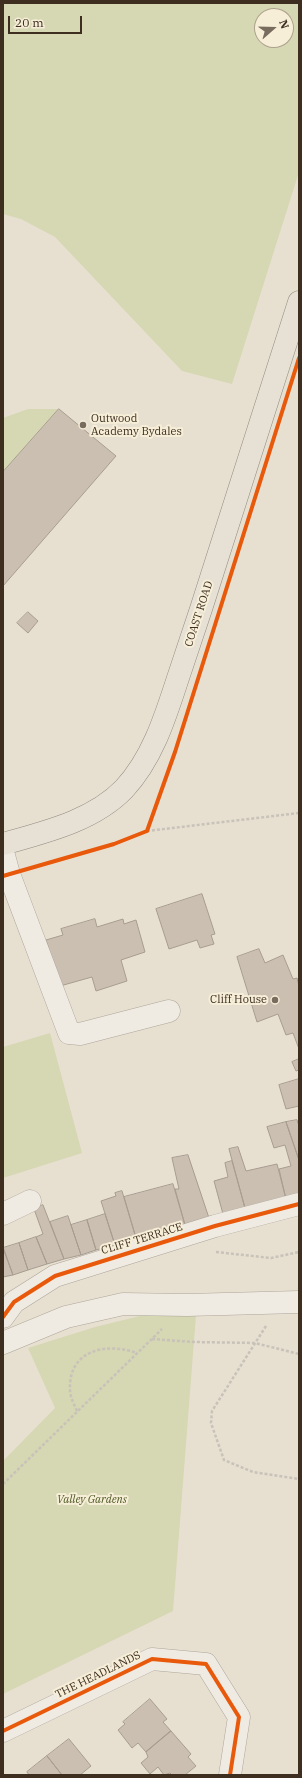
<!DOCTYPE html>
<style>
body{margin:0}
#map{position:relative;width:302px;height:1778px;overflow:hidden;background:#e7e0d1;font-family:"IBM Plex Serif",serif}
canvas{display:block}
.frame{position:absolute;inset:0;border:4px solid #3d2e20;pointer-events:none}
.north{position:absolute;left:254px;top:8px;width:40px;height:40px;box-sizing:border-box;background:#f7eed8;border:1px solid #ada18e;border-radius:50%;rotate:70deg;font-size:11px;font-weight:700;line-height:16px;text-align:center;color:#3d2e20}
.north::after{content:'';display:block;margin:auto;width:14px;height:18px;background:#786c5e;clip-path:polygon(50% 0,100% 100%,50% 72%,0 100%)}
.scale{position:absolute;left:8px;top:16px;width:74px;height:18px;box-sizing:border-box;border:2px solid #3d2e20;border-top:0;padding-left:5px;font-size:12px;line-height:14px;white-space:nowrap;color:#3d2e20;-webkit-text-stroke:3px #f7eed8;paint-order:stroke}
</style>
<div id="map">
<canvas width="302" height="1778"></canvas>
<div class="frame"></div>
<div class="north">N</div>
<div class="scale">20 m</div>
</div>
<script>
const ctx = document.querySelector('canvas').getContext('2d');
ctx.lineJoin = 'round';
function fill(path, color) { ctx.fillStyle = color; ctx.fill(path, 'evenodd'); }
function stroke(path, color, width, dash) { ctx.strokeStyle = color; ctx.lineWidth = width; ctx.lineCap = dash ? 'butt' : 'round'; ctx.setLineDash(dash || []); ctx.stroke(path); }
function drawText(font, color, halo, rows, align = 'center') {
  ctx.font = font + ' "IBM Plex Serif",serif'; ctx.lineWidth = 4; ctx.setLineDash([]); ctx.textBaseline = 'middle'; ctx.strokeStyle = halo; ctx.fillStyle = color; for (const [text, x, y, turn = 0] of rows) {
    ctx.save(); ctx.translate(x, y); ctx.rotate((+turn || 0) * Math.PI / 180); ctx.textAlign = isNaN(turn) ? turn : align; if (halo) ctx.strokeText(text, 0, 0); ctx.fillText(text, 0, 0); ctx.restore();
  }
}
fill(new Path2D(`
 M3,3h296v169l-67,212 -50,-13 -127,-134 -34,-18 -18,-5zM262,16h24v24h-24z
 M28,409h31l-56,63v-54z
 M50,1033l32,120 -79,25v-131z
 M148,1314l48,1 -23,296 -170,83v-233l52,-53 -27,-60 67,-21z`), '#d6d7b3');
const building = new Path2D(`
 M59,409l57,47 -113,130v-114z
 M28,612l10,9 -10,12 -11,-10z
 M202,894l13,40 -4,1 3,9 -14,4 -3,-8 -28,9 -13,-40z
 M95,919l2,8 26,-8 1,5 12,-4 9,32 -24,8 6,21 -31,10 -4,-14 -32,9 -14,-46 17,-5 -2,-6z
 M259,949l6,14 18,-8 10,24 4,-1 2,8v63l-6,-16 -7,2 -8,-21 -21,8 -20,-65z
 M299,1059v11l-3,1 -4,-9z
 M299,1079v27l-13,3 -7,-24z
 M297,1120l2,6v34l-13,-38z
 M286,1122l13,38v34l-13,5 -7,-30 12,-3 -6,-21 -11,3 -7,-21z
 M238,1147l8,24 31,-7 9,35 -41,9 -16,-59z
 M188,1155l21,63 -24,7 -10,-36h4l-7,-31z
 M232,1161l13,47 -22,6 -9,-33 14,-4 -3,-14z
 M173,1184l12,41 -49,13 -12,-41z
 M122,1191l14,47 -21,7 -14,-44 15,-5 -1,-3z
 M43,1205l21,54 -17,5 -11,-27 7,-3 -9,-25z
 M105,1214l10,31 -19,5 -9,-30z
 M68,1216l13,39 -17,4 -14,-37z
 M87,1220l9,30 -15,5 -10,-30z
 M36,1237l11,27 -19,6 -9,-27z
 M19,1243l9,27 -15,5 -10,-27z
 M3,1247l10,28 -10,2z
 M150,1699l17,20 -4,3 8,9 -25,21 -8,-9 -6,5 -14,-18 7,-6 -2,-2z
 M171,1731l20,23 -3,3 8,9 -11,9h-13l-2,-2 -6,2 -6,-8 -8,7 -9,-11 7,-6 -2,-5z
 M69,1739l22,27 -11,9h-18l-15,-19z
 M47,1756l15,19h-33l-2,-3z`);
fill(building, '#cbbfb2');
stroke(building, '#a89c90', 1);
const minor = new Path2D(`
 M3,852l6,22 60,159 11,1 89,-23
 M3,1214l27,-13
 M3,1317l11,-15 41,-26 160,-50 84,-22
 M3,1343l63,-26 57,-13 64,1 112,-3
 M3,1731l149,-72 54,5 33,53 -9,58`);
const major = new Path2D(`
 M3,844c42,-12 90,-23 121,-55 28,-30 41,-71 53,-108 8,-24 16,-48 24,-72 33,-102 66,-204 98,-307`);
stroke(minor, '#ada599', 23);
stroke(major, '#928b80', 23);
stroke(new Path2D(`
 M147,831l152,-18
 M216,1252l55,6 28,-6
 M266,1326l-54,85 -1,12 13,37 29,12 46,7
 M152,1339l42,3 61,1 44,11
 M77,1411c-3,-7 -7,-14 -7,-21 -2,-40 36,-48 67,-37
 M3,1484l159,-155`), '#c8c2b9', 2.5, [3, 2]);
stroke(minor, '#efebe3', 22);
stroke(major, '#e6e1d4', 22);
stroke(new Path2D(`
 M3,876l111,-32 33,-13 28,-79 124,-394
 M3,1317l11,-15 41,-26 160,-50 84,-22
 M3,1731l149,-72 54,5 33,53 -9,58`), '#e8590c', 4);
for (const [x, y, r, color] of [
 [83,425,4,"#786c5e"],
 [275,1000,4,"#786c5e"]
]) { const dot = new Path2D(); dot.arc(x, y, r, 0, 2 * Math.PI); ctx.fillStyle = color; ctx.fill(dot); stroke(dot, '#f7eed8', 1.5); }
drawText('11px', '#3d2e20', '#f7eed8', [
 ["Outwood",91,419],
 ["Academy Bydales",91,432],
 ["Cliff House",267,1000,"right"]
], 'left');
drawText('11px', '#3d2e20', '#f7eed8', [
 ["COAST ROAD",199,614,-72],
 ["CLIFF TERRACE",142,1239,-17],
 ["THE HEADLANDS",98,1675,-26]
]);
drawText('italic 11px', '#4d5a26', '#f7eed8', [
 ["Valley Gardens",92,1500]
]);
</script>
